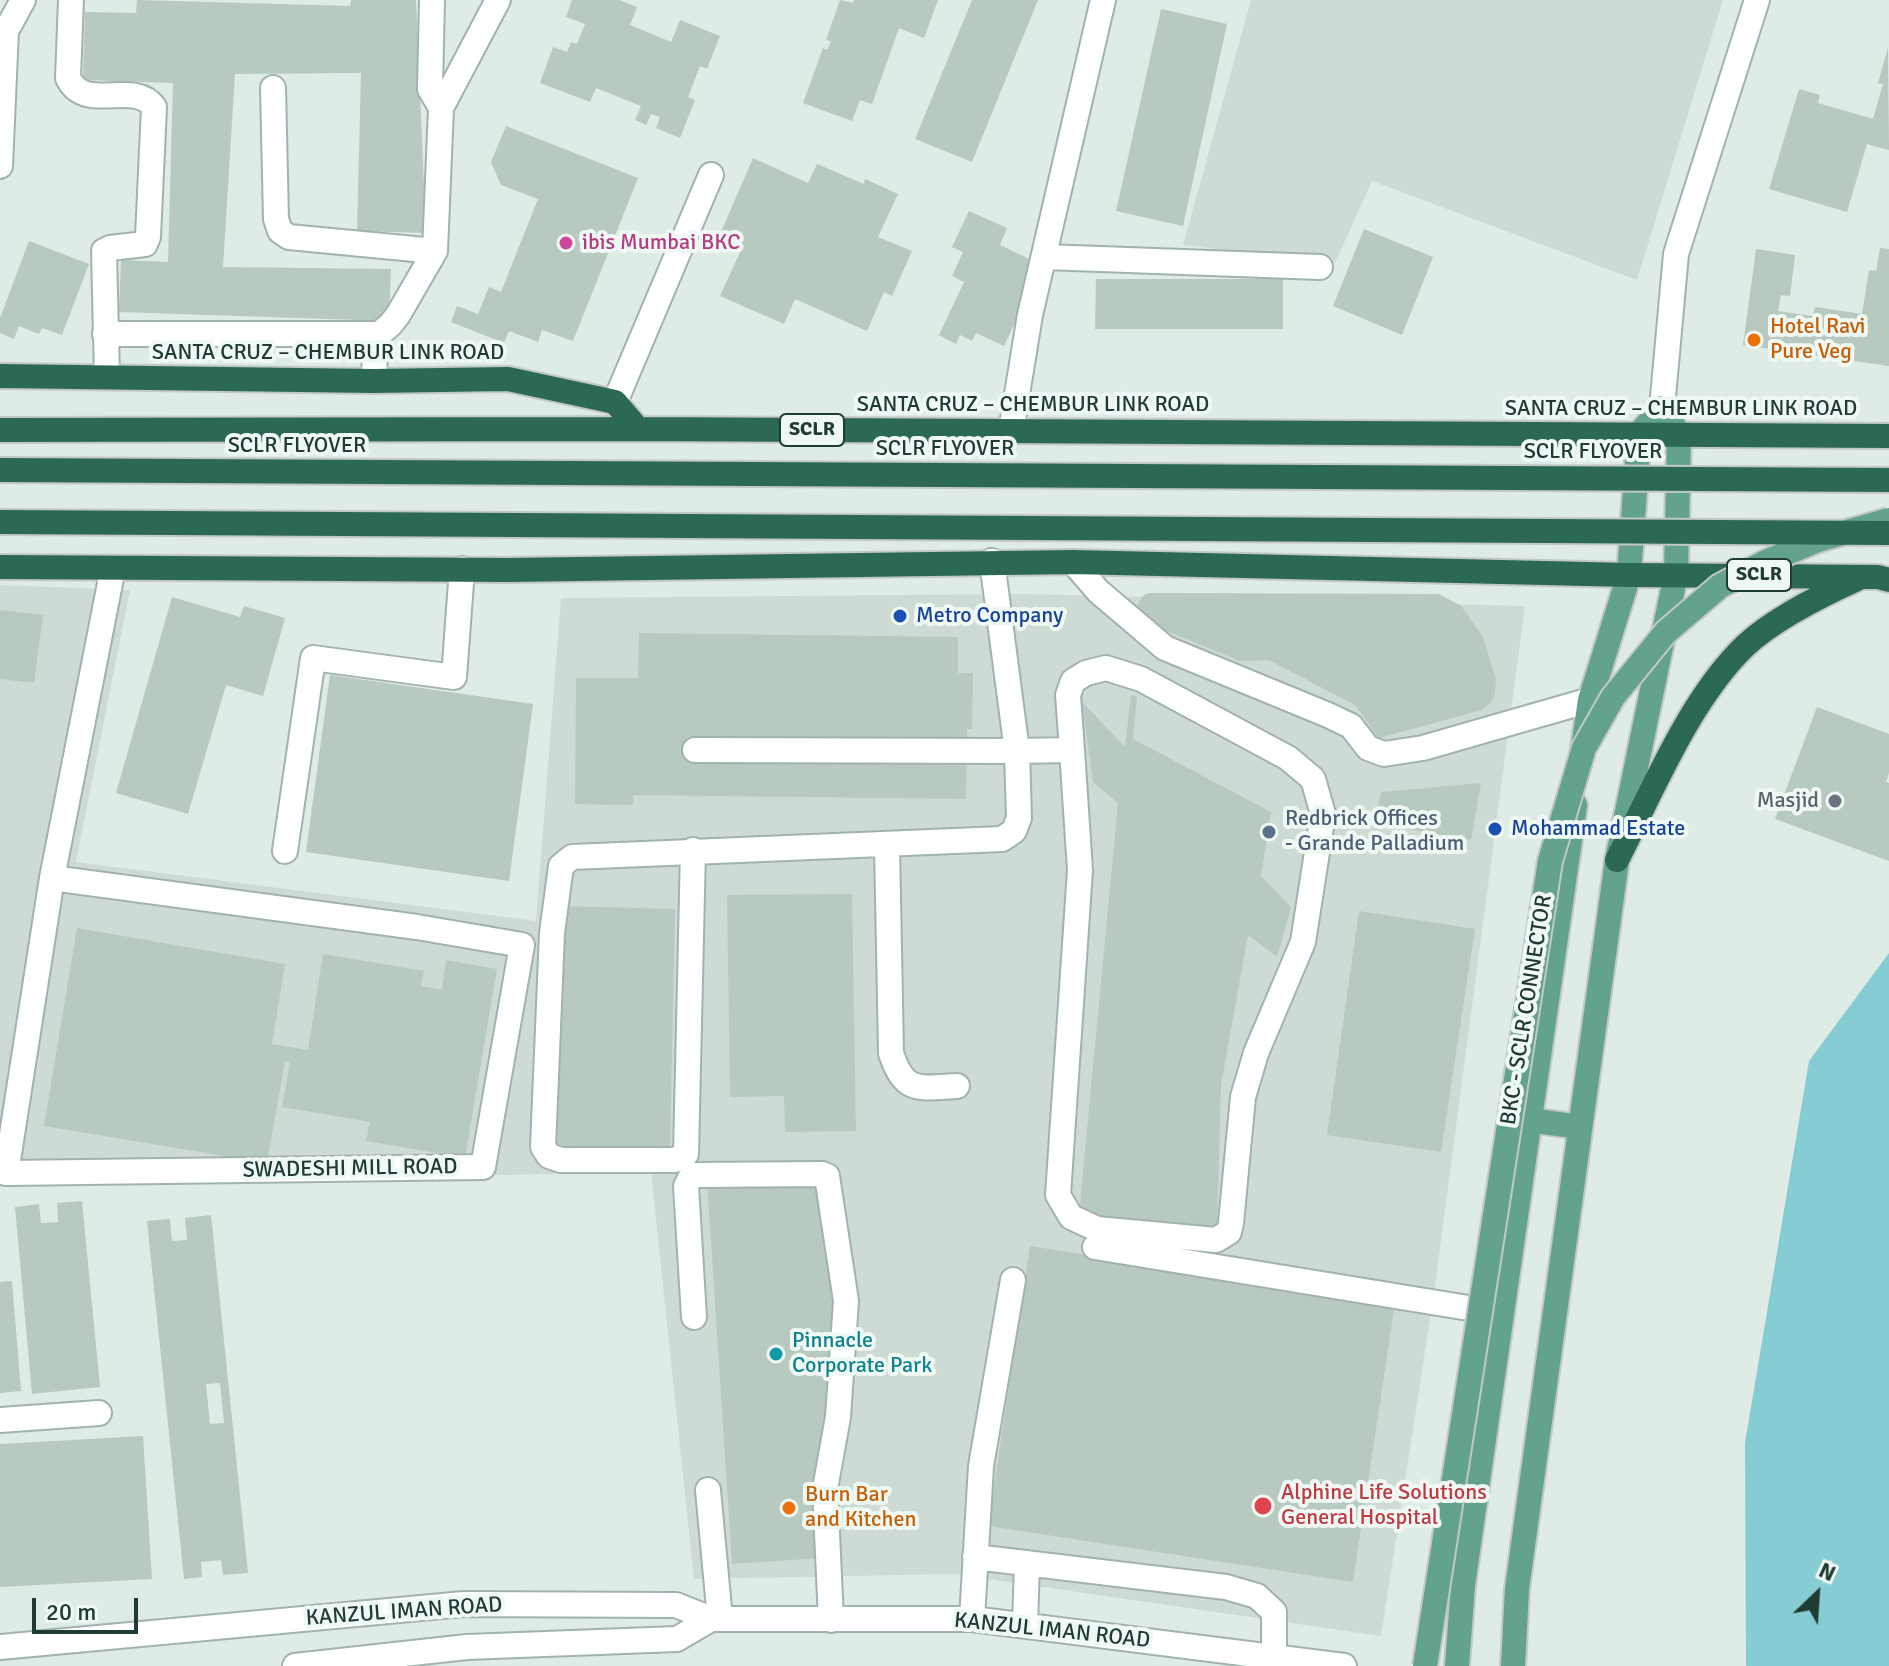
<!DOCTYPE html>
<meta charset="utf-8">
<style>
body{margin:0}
#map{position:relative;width:1889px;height:1666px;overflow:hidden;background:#dfebe5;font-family:Signika,sans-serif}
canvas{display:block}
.north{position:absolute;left:1777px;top:1554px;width:80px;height:80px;-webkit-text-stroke:6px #f0f8f3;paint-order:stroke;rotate:25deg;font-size:22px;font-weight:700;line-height:32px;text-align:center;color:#203b32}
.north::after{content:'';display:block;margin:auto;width:28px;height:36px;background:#203b32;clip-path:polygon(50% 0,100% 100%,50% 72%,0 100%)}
.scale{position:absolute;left:32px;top:1598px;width:106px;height:36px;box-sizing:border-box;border:4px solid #203b32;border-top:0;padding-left:10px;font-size:24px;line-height:28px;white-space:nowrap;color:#203b32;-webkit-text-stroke:6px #f0f8f3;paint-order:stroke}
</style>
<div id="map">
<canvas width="1889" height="1666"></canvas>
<div class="north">N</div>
<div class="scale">20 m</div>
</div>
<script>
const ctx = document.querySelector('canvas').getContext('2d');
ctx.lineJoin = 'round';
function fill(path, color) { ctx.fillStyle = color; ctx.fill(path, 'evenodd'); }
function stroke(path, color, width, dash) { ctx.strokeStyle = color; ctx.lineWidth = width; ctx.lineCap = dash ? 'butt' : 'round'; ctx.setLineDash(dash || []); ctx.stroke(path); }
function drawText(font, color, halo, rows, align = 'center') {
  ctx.font = font + ' Signika,sans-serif'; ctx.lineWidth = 8; ctx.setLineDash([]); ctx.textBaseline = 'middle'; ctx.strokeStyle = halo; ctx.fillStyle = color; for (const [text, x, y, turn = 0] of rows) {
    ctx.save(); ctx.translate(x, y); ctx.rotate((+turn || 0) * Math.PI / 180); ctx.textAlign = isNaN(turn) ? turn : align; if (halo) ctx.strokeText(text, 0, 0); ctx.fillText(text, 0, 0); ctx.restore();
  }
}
fill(new Path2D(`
 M1251,0h472l-86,280 -265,-99 -37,82 -152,-18z
 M0,585l130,5 -54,272 460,59 25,-323 460,-4 504,12 -91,687 -53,343 -427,-62 -260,5 -43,-407 -433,9 -218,-3z`), '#cedbd4');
fill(new Path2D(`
 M1889,953v713h-143l-1,-223 64,-382z`), '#85cdd2');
fill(new Path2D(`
 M137,0l213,6 1,-6h65l10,233 -69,-2 4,-158 -126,1 -12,193 168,2 -2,52 -270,-9 2,-52 47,2 5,-179 -90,-3 2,-68 51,1z
 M572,0h47l18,7 -7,18 41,17 9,-22 40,16 -13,33 -7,-3 -12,31 7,3 -15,38 -24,-10 4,-11 -9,-3 -5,11 -11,-5 6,-14 -45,-18 -6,14 -50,-19 13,-36 14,5 4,-10 6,2 8,-20 -19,-7z
 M840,0l13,3 1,-3h84l-14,38 -25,-10 -27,76 -12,-4 -8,21 -49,-18 20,-55 4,2 4,-9 -5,-1z
 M972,0h66l-66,162 -57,-23z
 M1161,9l66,15 -44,202 -67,-15z
 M1888,47l1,103 -22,-6 -20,68 -78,-23 30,-100 21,6 -2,8 55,16 10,-35 -5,-1z
 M506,126l132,52 -65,163 -31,-11 -4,12 -29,-11 -5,12 -53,-21 6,-16 21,8 11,-27 12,5 37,-93 -37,-14 -10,-23z
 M753,158l55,25 9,-19 47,20 1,-5 33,15 -20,43 34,14 -20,45 -8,-4 -17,39 -72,-32 -11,25 -64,-28 21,-46 -23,-11z
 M969,211l38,17 -7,17 42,20 -38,81 -28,-13 -4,8 -12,-6 -4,9 -17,-9 25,-53 -12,-6 11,-24 -11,-5z
 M1364,229l69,28 -31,78 -69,-29z
 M29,241l60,23 -27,71 -20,-7 -3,6 -20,-8 -5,13 -14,-6v-15z
 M1880,248l9,1v117l-146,-21 13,-96 39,6 -5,41 -9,-1 -3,16 35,5 2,-9 47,7 7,-44 7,1z
 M1096,279h187v50h-188z
 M1149,593l290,1 22,12 22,31 13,42 -1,14 -4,9 -9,8 -103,28 -24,-33 -86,-45 -29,1 -98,-40 -5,-16 7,-10z
 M172,597l68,20 4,-11 41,12 -22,78 -37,-11 -38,129 -72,-21z
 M0,610l43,5 -9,68 -34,-4z
 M639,633l319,4v36h15l-1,56h-5l-1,70 -333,-4v10l-58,-1 1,-126h62z
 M330,675l203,29 -24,177 -203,-29z
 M1131,695l6,1 -4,43 138,73 -10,64 30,31 -14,50 -29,-22 -27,150 -4,145 -138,-16 39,-411 -25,-21 -11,-80 43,45z
 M1817,707l72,27v39l-3,9 3,1v78l-114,-42z
 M1481,783l-10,57 -96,-17 6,-31z
 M852,894l4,237 -71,1 -1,-36 -54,1 -3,-202z
 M563,906l112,3 -5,243 -113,-4z
 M1359,911l116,18 -34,223 -114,-17z
 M77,928l208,36 -13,80 36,6 15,-96 101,17 -3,15 21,4 4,-30 51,9 -32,189 -99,-17 4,-19 -88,-15 8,-44 -5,-2 -18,102 -223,-37z
 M824,1177l13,114 -15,267 -90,6 -25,-384z
 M82,1201l18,186 -68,7 -17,-187 24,-3 2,19 17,-1 -1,-19z
 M211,1215l37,358 -25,2 -2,-15 -20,2 1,15 -18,2 -37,-358 23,-2 2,22 15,-1 -2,-22zM220,1383l4,40 -14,1 -4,-40z
 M1030,1246l365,57 -42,279 -365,-56z
 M12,1281l9,110 -21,2v-111z
 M143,1436l9,143 -152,8v-143z`), '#b8c9c0');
const minor = new Path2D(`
 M71,0l-3,78c17,36 66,1 86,29l-6,130 -3,7 -35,4 -6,3 3,126
 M432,0l-2,89 11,19
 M273,88l3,131 4,12 9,6 146,14
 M0,166l6,-135 17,-31
 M1045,257l275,10
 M105,334h274
 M374,381l1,-35 4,-12 11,-9 8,-10 37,-64 6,-143 57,-108
 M615,402l96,-227
 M1662,408l14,-154 81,-254
 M1011,431l19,-116 73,-315
 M1073,562l25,29 67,57 163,67 23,11 17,22 16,6 39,-6 167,-48
 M695,750l322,1 -25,-190
 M887,845l4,208c13,41 28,35 66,33
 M693,850l-7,304 -11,6h-114l-12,-4 -6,-9 9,-214 9,-67 11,-9 430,-18 12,-8 5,-13 -2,-67 55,-1 8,120 -22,325 13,22 26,12 119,11 13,-8 2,-9 12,-126 13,-44 47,-111 20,-128 -10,-35 -25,-21 -147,-79 -35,-11 -20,5 -13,8 -5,14 4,55
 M285,851l28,-193 141,19 8,-108
 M52,878l365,49 105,18 -39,222 -477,6z
 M52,878l61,-310
 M1095,1247l404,66
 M694,1317l-8,-131 4,-8 6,-3 126,-1 5,2 19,125 -8,116 -13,72 6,131
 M0,1420l99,-7
 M708,1490l12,129
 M975,1557l251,30 31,9 17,16v45
 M972,1619l9,-153 32,-186
 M1025,1625l2,-62
 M0,1647l464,-43 212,1 35,14
 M295,1666l172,-19 210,-8 34,-20h261l372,47`);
const major = new Path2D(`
 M1529,1120l51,7
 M1457,1666l6,-81 112,-780
 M1513,1666l4,-77 100,-729 59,-286 3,-139 -17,-27 -23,26 -10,141 -39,125 -7,48`);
const highway = new Path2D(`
 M0,376l374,5 134,-2 107,23 23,27 1251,7
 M0,430l638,-1
 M0,567l509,3 564,-8 556,13 249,2 11,3
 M1617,860c35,-68 73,-162 129,-215 29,-27 76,-50 111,-66`);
stroke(minor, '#a2b3ac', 28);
stroke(major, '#c1c8c6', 28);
stroke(highway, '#c1c8c6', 28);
stroke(minor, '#fff', 24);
stroke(major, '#63a28c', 24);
stroke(highway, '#2b6856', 24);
const majorBridge = new Path2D(`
 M1425,1666l125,-805 34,-113 29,-51 53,-65 54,-46 48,-25 50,-21 71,-20`);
const highwayBridge = new Path2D(`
 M0,470l1889,10
 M0,522l1889,11`);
stroke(majorBridge, '#c1c8c6', 28, []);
stroke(highwayBridge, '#c1c8c6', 28, []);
stroke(majorBridge, '#63a28c', 24);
stroke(highwayBridge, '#2b6856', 24);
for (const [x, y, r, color] of [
 [566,243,8,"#d1479c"],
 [1754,340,8,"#e8710a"],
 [900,616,8,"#1a4fb4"],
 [1835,801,8,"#6b7280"],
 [1495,829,8,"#1a4fb4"],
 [1269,832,8,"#5c6f8a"],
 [776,1354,8,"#0f9aa8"],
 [1263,1506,10,"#e0444e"],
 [789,1508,8,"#e8710a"]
]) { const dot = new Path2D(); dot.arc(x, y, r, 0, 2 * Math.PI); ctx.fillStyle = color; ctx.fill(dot); stroke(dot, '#f0f8f3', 3); }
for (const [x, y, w] of [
 [812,430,64],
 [1759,575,64]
]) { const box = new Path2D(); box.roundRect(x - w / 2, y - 16, w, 32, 6); ctx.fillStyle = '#f0f8f3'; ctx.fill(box); stroke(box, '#203b32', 2); }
drawText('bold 20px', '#203b32', null, [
 ["SCLR",812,430],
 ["SCLR",1759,575]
]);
drawText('22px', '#b23c85', '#f0f8f3', [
 ["ibis Mumbai BKC",582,243]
], 'left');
drawText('22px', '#c56008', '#f0f8f3', [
 ["Hotel Ravi",1770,327],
 ["Pure Veg",1770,352],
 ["Burn Bar",805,1495],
 ["and Kitchen",805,1520]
], 'left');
drawText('22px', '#203b32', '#f0f8f3', [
 ["SANTA CRUZ – CHEMBUR LINK ROAD",328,353],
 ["SANTA CRUZ – CHEMBUR LINK ROAD",1033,405],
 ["SANTA CRUZ – CHEMBUR LINK ROAD",1681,409],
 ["SCLR FLYOVER",297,446],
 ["SCLR FLYOVER",945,449],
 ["SCLR FLYOVER",1593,452],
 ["BKC - SCLR CONNECTOR",1527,1010,-81],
 ["SWADESHI MILL ROAD",350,1169,-1],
 ["KANZUL IMAN ROAD",404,1612,-4],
 ["KANZUL IMAN ROAD",1052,1631,6]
]);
drawText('22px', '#164399', '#f0f8f3', [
 ["Metro Company",916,616],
 ["Mohammad Estate",1511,829]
], 'left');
drawText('22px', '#5b616d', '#f0f8f3', [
 ["Masjid",1819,801]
], 'right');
drawText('22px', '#4e5e75', '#f0f8f3', [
 ["Redbrick Offices",1285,819],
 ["- Grande Palladium",1285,844]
], 'left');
drawText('22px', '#0d838f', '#f0f8f3', [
 ["Pinnacle",792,1341],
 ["Corporate Park",792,1366]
], 'left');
drawText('22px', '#be3a42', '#f0f8f3', [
 ["Alphine Life Solutions",1281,1493],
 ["General Hospital",1281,1518]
], 'left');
</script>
